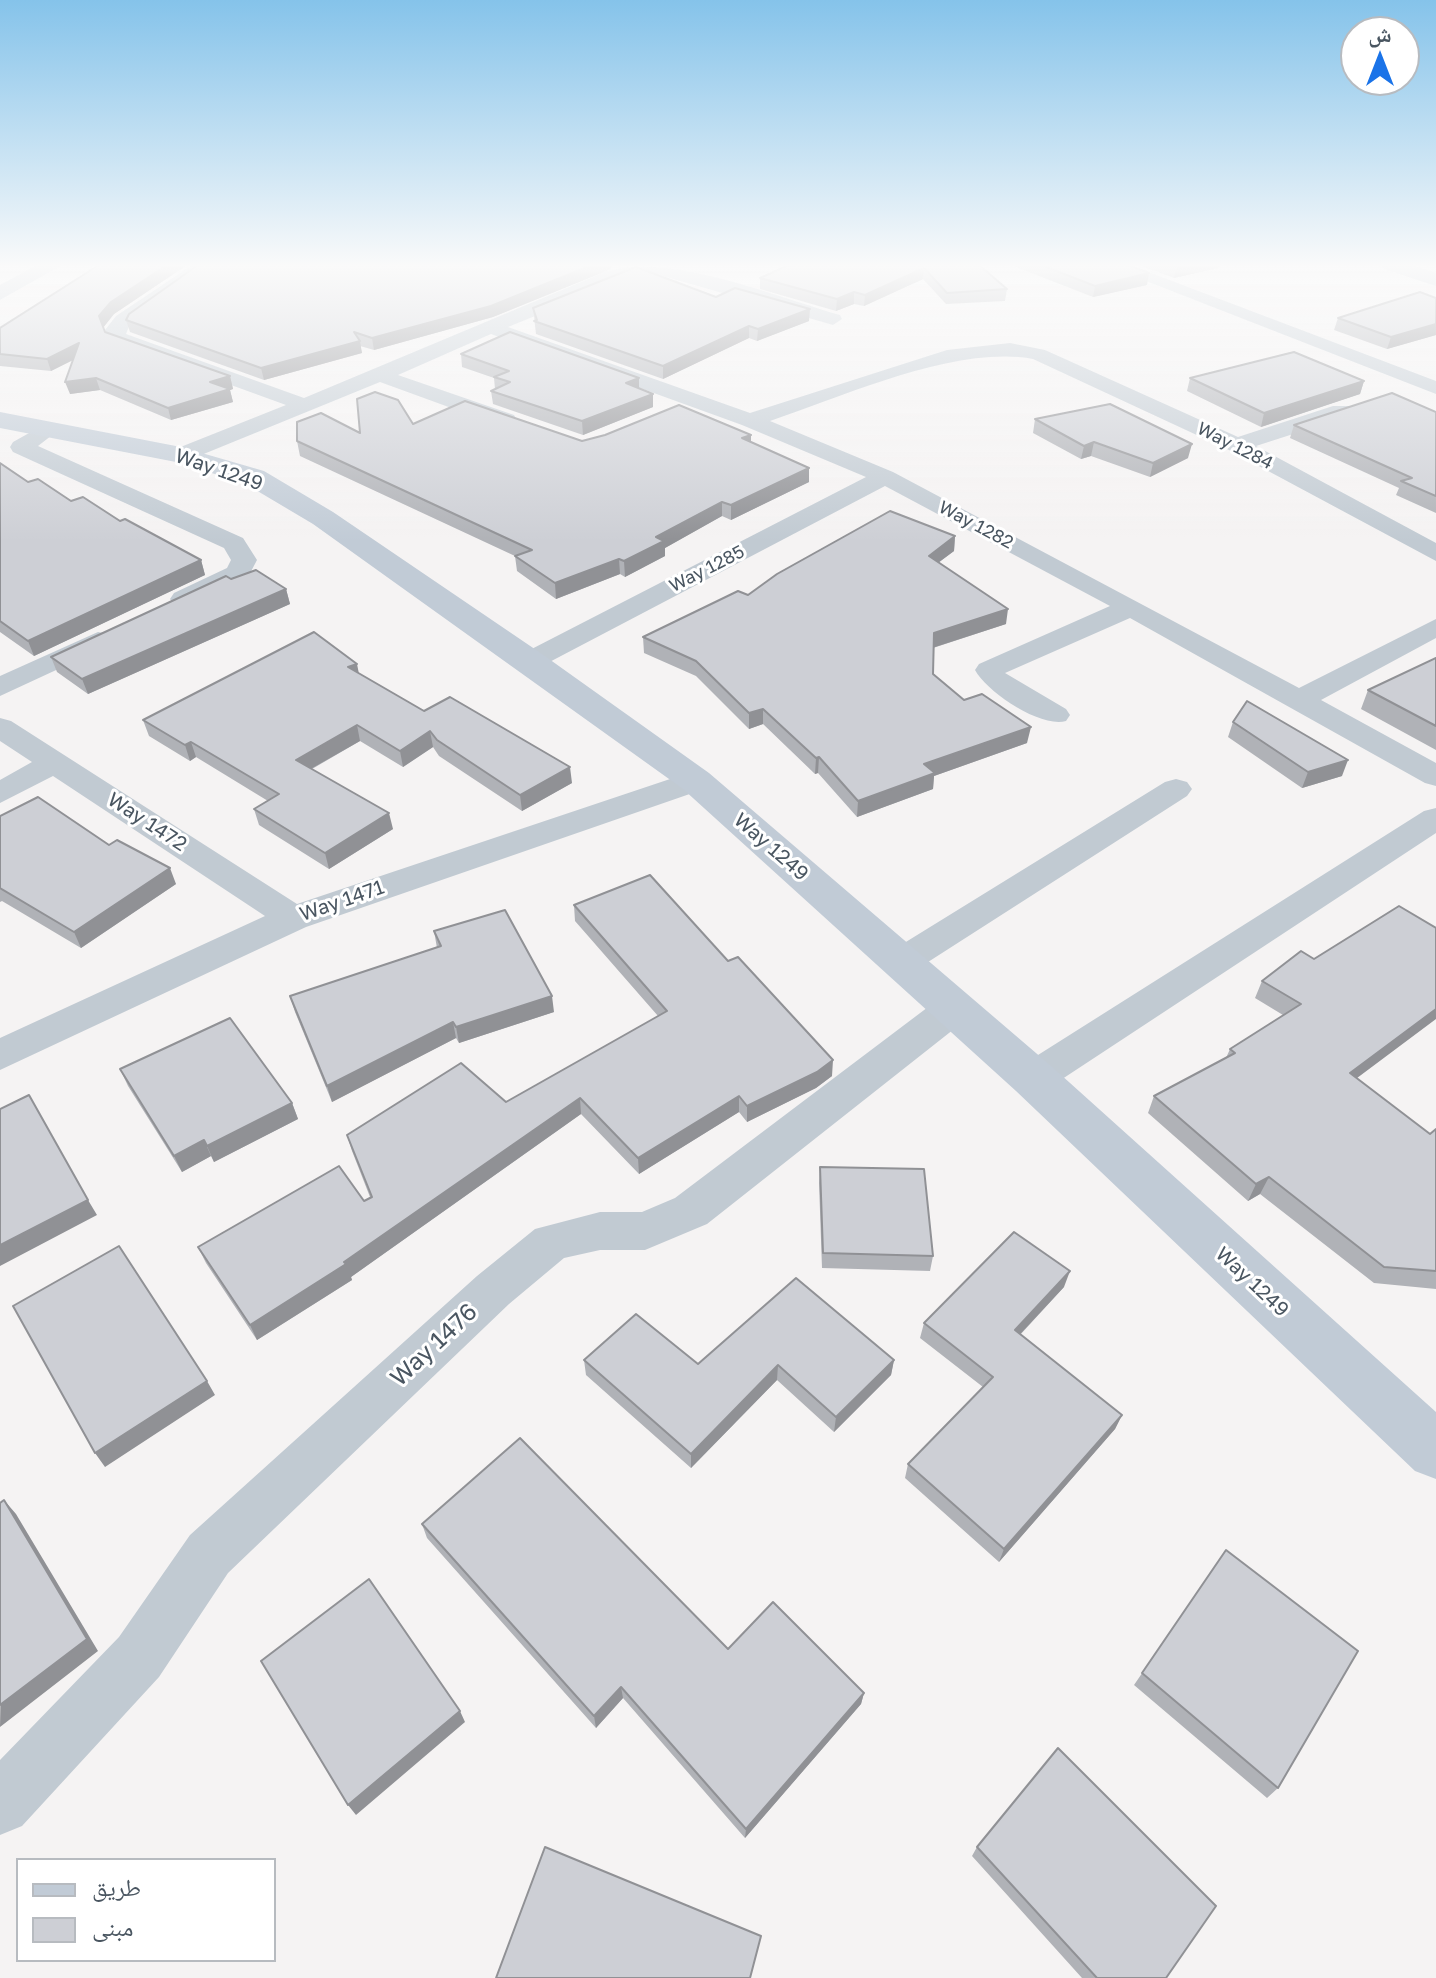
<!DOCTYPE html>
<meta charset="utf-8">
<style>
body{margin:0}
#map{position:relative;width:1436px;height:1978px;overflow:hidden;background:#f5f3f3;font-family:"Golos Text","Noto Naskh Arabic",sans-serif}
canvas{display:block}
.legend{position:absolute;left:16px;top:1858px;width:260px;height:104px;box-sizing:border-box;background:#fff;border:2px solid #b7bbc0;margin:0;padding:10px 14px;list-style:none;font-size:24px;color:#4a5661}
.legend li{display:flex;align-items:center;gap:16px;height:40px}
.legend b{width:40px;border:2px solid #b7bbc0}
.north{position:absolute;left:1340px;top:16px;width:80px;height:80px;box-sizing:border-box;background:#fff;border:2px solid #b7bbc0;border-radius:50%;rotate:0deg;font-size:22px;font-weight:700;line-height:32px;text-align:center;color:#4a5661}
.north::after{content:'';display:block;margin:auto;width:28px;height:36px;background:#1a73e8;clip-path:polygon(50% 0,100% 100%,50% 72%,0 100%)}
</style>
<div id="map">
<canvas width="1436" height="1978"></canvas>
<ul class="legend">
<li><b style="height:10px;background:#c1cbd6"></b>طريق</li>
<li><b style="height:22px;background:#cdcfd5"></b>مبنى</li>
</ul>
<div class="north">ش</div>
</div>
<script>
const ctx = document.querySelector('canvas').getContext('2d');
ctx.lineJoin = 'round';
function fill(path, color) { ctx.fillStyle = color; ctx.fill(path, 'evenodd'); }
function stroke(path, color, width, dash) { ctx.strokeStyle = color; ctx.lineWidth = width; ctx.lineCap = dash ? 'butt' : 'round'; ctx.setLineDash(dash || []); ctx.stroke(path); }
function drawText(font, color, halo, rows, align = 'center') {
  ctx.font = font + ' "Golos Text",sans-serif'; ctx.lineWidth = 6; ctx.setLineDash([]); ctx.textBaseline = 'middle'; ctx.strokeStyle = halo; ctx.fillStyle = color; for (const [text, x, y, turn = 0] of rows) {
    ctx.save(); ctx.translate(x, y); ctx.rotate((+turn || 0) * Math.PI / 180); ctx.textAlign = isNaN(turn) ? turn : align; if (halo) ctx.strokeText(text, 0, 0); ctx.fillText(text, 0, 0); ctx.restore();
  }
}
fill(new Path2D(`
 M192,265h21l-83,59 -4,10 178,64 301,-126c66,-20 168,24 235,43l2,4 -9,6 -187,-54 -138,56 242,86 197,-63 63,-7 35,7 193,87 95,-31h16l3,5 -3,5 -93,30 180,97v18l-207,-111 -196,-91c-78,-14 -188,37 -263,62l123,51 406,216 137,-69v19l-115,62 115,63v23l-11,-3 -295,-165 -125,55 61,36 4,6 -4,6c-26,7 -79,-29 -91,-51l4,-6 131,-58 -225,-120 -345,181h-20l-4,-6 4,-6 346,-178 -124,-52 -251,-91 -93,41 116,40 3,5 -3,5h-16l-118,-43 -191,78h-16l-3,-5 3,-5 113,-45 -176,-64 -5,-11 11,-14z
 M1105,265h25l306,116v13z
 M49,422l11,7 -22,17 205,92 14,22 -10,19 -55,26h-18l-4,-6 4,-6 53,-25 4,-8 -7,-12 -211,-96 -3,-5 3,-5z
 M98,632l10,2 4,6 -4,6 -108,50v-20z
 M0,718l11,3 286,183 388,-130 11,-3 11,3 5,7 -5,7 -401,139 -306,143v-32l265,-122 -212,-140 -53,27v-23l32,-18 -32,-21z
 M1176,779l11,3 5,7 -5,7 -273,175 -13,4 -13,-4 -6,-9 6,-9 277,-171z
 M1436,808v25l-389,256 -14,4 -14,-4 -6,-11 6,-11 405,-256z
 M954,994l14,4 5,10 -5,10 -261,206 -62,26h-45l-36,8 -55,46 -281,269 -69,104 -137,149 -22,9v-75l119,-123 71,-102 287,-259 58,-47 65,-17h42l33,-14 265,-200z`), '#c1cad2');
fill(new Path2D(`
 M37,265h25l-62,35v-15z
 M1381,265h30l25,8v13l-52,-17z
 M0,412l181,35 83,24 69,41 209,142 167,119 341,292 386,347v67l-21,-8 -399,-380 -333,-302 -370,-265 -69,-41 -68,-21 -176,-34z`), '#c1cbd6');
fill(new Path2D(`
 M99,265h88l-73,49 -11,13 2,5 125,44 3,13 -3,1 3,12 -62,18 -71,-30 -30,4 3,-34 -22,11 -51,-5v-38z
 M198,265h413v4l-118,48 -119,33 -14,-4 2,7 -98,27 -134,-48 -4,-12z
 M979,265l28,24 -2,12 -59,3 -23,-25 -59,27 -10,-2 -18,7 -76,-22v-11z
 M1011,265h117l19,20 -54,12z
 M1139,265h80l-1,3 -44,10z
 M716,297l93,24 -52,20 -8,-3 -86,41 -127,-45 -3,-26z
 M1436,298v37l-49,14 -53,-19 4,-12z
 M461,354l178,35 14,5v13l-70,28 -90,-31 -2,-13 4,-2 -1,-11 -32,-11z
 M1190,378l174,3 -4,13 -99,33 -74,-36z
 M1436,412v101l-40,-18 3,-7 -109,-50 4,-13z
 M1035,419l153,39 -38,19 -59,-21 -10,3 -48,-26z
 M413,424l169,17 169,-6v7l58,26v14l-78,38 -9,-4 -57,32v8l-40,21 -5,-3 -64,25 -39,-28 -2,-15 -215,-100 -3,-15z
 M0,463l28,19 92,39 81,39 4,15 -171,81 -34,-24z
 M955,536l-1,15 -16,12 68,61 -73,24v26l31,26 63,43 -93,33 -1,13 -76,28 -39,-44 -3,1 -52,-50 -14,5 -53,-53 -52,-23 -1,-16 105,-42z
 M231,579l55,10 4,15 -202,90 -31,-22 -6,-15z
 M1436,658v92l-75,-41 7,-19z
 M359,673l65,38 148,72 -50,28 -83,-55 -6,-9 -30,20 -43,-26 -48,28 81,60 -64,40 -70,-44 -5,-16 14,-8 -72,-44 -6,4 -41,-25 -6,-16z
 M1233,722l109,54 -40,12 -74,-51z
 M0,816l109,29 67,39 -95,64 -79,-47 -2,1z
 M574,905l258,171 -16,12 -69,34 -8,-10 -100,62 -58,-60 -230,163 1,3 -95,60 -51,-77 -8,-16 166,-46 6,-4 -18,-46 -5,-16 159,-33 152,-86 -83,-95z
 M434,931l120,81 -95,31 -3,-5 -124,64 -37,-90 -5,-16 147,-48z
 M1301,951l56,127 73,56 6,-5v160l-62,-6 -114,-89 -12,7 -100,-88 6,-17 72,-38 4,-9 53,-34 -28,-17 7,-17z
 M120,1069l172,34 6,16 -84,43 -3,-6 -29,16 -54,-86z
 M820,1167l113,89 -3,15 -108,-3 -3,-85z
 M1064,1287l-44,48 102,80 -7,14 -116,133 -94,-84 3,-14 75,-77 -63,-49 4,-15z
 M584,1360l114,4 196,-4 -3,15 -57,57 -57,-52 -86,88 -105,-93z
 M422,1524l306,125 136,44 -3,11 -116,134 -122,-140 -27,30 -169,-190z
 M1226,1550l52,238 -11,10 -133,-113z
 M977,1847l189,131h-84l-110,-122z`), '#b0b2b7');
fill(new Path2D(`
 M167,265h20l-73,49 -11,14 -4,-12 12,-14z
 M592,265h19v4l-118,48 -119,33 -2,-12z
 M1186,265h33l-1,3 -44,10 3,-11z
 M924,268l-1,11 -59,27 1,-11z
 M1149,273l-2,12 -54,12 2,-11z
 M854,292v12l-18,7 1,-12z
 M810,309l-1,12 -52,20 1,-12z
 M1436,324v11l-49,14 4,-12z
 M749,326v12l-86,41v-13z
 M360,341l2,12 -98,27 -3,-12z
 M79,343l4,12 -32,16 -4,-12z
 M230,376l3,13 -3,1 3,12 -62,18 -3,-12 42,-26z
 M96,378l4,12 -30,4 -5,-12z
 M639,378v13l-13,-8z
 M1364,381l-4,13 -99,33 3,-14z
 M653,394v13l-70,28 -1,-14z
 M751,435v14l-9,-11z
 M1094,442l-3,14 -10,3 3,-13z
 M1192,444l-4,14 -38,19 3,-14z
 M809,468v14l-78,38v-15z
 M722,502v14l-57,32v8l-40,21 -1,-16 32,-24z
 M955,536l-1,15 -27,20 2,-15z
 M619,559l1,15 -64,25 -1,-16z
 M201,560l4,15 -171,81 -6,-15z
 M286,589l4,15 -202,90 -6,-15z
 M1008,609l-2,15 -74,24 2,-15z
 M357,664l3,15 -12,-12z
 M763,709v15l-14,5v-16z
 M357,725l3,16 -60,34 -4,-15z
 M1031,727l-4,16 -93,33 -1,13 -76,28 1,-16 66,-37z
 M430,731l3,16 -30,20 -3,-16z
 M191,742l5,15 -6,4 -5,-16z
 M819,757l-1,16 -3,1 1,-16z
 M1348,760l-6,16 -40,12 6,-16z
 M570,767l2,16 -50,28 -2,-16z
 M389,813l4,16 -64,40 -4,-16z
 M170,868l6,16 -95,64 -7,-16z
 M552,996l2,16 -95,31 -3,-16z
 M1436,1009v10l-95,71 9,-17z
 M453,1022l3,16 -124,64 -5,-16z
 M833,1060l-1,16 -16,12 -69,34v-16z
 M739,1096v16l-100,62 -1,-16z
 M580,1098l1,16 -230,163 1,3 -95,60 -7,-15 94,-63z
 M292,1103l6,16 -84,43 -7,-16z
 M204,1140l7,16 -29,16 -8,-16z
 M1269,1177l-9,17 -12,7 8,-17z
 M88,1200l9,15 -97,51v-21z
 M1070,1271l-6,16 -54,58 5,-15z
 M894,1360l-3,15 -57,57 2,-15z
 M778,1365l-1,15 -86,88v-14z
 M207,1381l8,14 -110,72 -10,-14z
 M1122,1415l-7,14 -116,133 5,-13z
 M4,1500l12,14 82,137 -98,76z
 M621,1687l2,11 -27,30 -2,-12z
 M864,1693l-3,11 -116,134 1,-9z
 M460,1711l5,11 -109,93 -8,-10z`), '#909195');
const building = new Path2D(`
 M99,265h68l-56,37 -12,14 6,16 125,44 -20,6 20,7 -62,19 -72,-30 -31,4 14,-39 -32,16 -47,-5v-26z
 M198,265h394l-101,41 -119,32 -18,-6 6,9 -99,27 -135,-48 3,-6z
 M789,265h190l28,24 -60,4 -23,-25 -59,27 -11,-3 -17,7 -77,-21z
 M1041,265h87l21,8 -54,13z
 M636,267l80,30 19,-9 75,21 -52,20 -9,-3 -86,40 -129,-45 3,-1 -4,-12z
 M1420,292l16,6v26l-45,13 -53,-19z
 M510,332l129,46 -13,5 27,11 -71,27 -91,-30 19,-9 -16,-5 15,-6 -48,-17z
 M1294,352l70,29 -100,32 -74,-35z
 M375,392l23,8 15,24 52,-23 117,40 23,-6 74,-30 72,30 -9,3 67,30 -78,37 -9,-3 -66,35 8,4 -40,20 -5,-2 -64,24 -40,-27 17,-6 -235,-109v-19l24,-9 39,20 -3,-34z
 M1392,393l44,19v84l-35,-15 11,-3 -118,-53z
 M1110,404l82,40 -39,19 -59,-21 -10,4 -49,-27z
 M0,463l28,19 10,-3 33,22 12,-4 37,24 5,-2 76,41 -173,81 -28,-20z
 M890,511l65,25 -26,20 79,53 -74,24 -1,41 31,26 18,-6 49,33 -107,37 11,9 -77,28 -39,-44 -3,1 -53,-49 -14,4 -53,-52 -53,-24 95,-46 10,4 29,-21z
 M256,570l30,19 -204,90 -31,-22 175,-81 5,3z
 M314,632l43,32 -9,3 76,44 26,-14 120,70 -50,28 -83,-55 -7,-9 -30,20 -43,-26 -61,35 93,53 -64,40 -71,-44 25,-15 -88,-52 -6,3 -42,-25z
 M1436,658v68l-68,-36z
 M1247,701l101,59 -40,12 -75,-50z
 M38,797l71,48 8,-5 53,28 -96,64 -74,-44v-72z
 M650,875l78,86 10,-4 95,103 -16,12 -70,34 -8,-10 -101,62 -58,-60 -236,164 2,2 -96,61 -52,-78 141,-81 25,35 8,-4 -25,-62 114,-72 45,39 161,-91 -93,-106z
 M1399,906l37,22v81l-86,64 80,61 6,-5v142l-52,-4 -115,-90 -13,7 -102,-88 81,-43 -5,-4 71,-45 -39,-23 39,-30 13,8z
 M505,910l47,86 -96,31 -3,-5 -126,64 -37,-90 151,-50 -7,-15z
 M230,1018l62,85 -85,43 -3,-6 -30,16 -54,-87z
 M29,1095l59,105 -88,45v-136z
 M820,1167l104,2 9,87 -110,-3z
 M1014,1232l56,39 -55,59 107,85 -118,134 -96,-85 85,-87 -69,-54z
 M119,1246l88,135 -112,72 -82,-147z
 M796,1278l98,82 -58,57 -58,-52 -87,89 -107,-94 52,-46 62,50z
 M520,1438l208,211 45,-47 91,91 -118,136 -125,-142 -27,29 -172,-192z
 M4,1500l83,139 -87,66v-202z
 M1226,1550l132,101 -80,137 -136,-115z
 M369,1579l91,132 -112,94 -87,-144z
 M1058,1748l158,158 -50,72h-69l-120,-131z
 M545,1847l216,89 -11,42h-254z`);
fill(building, '#cdcfd5');
stroke(building, '#909195', 2);
const sky = ctx.createLinearGradient(0, 0, 0, 542);
sky.addColorStop(0, '#85c3ea');
sky.addColorStop(0.49, '#fafafa');
sky.addColorStop(1, '#fafafa00');
ctx.fillStyle = sky;
ctx.fillRect(0, 0, 1436, 542);
drawText('18px', '#4a5661', '#fff', [
 ["Way 1284",1235,446,27],
 ["Way 1282",976,525,28],
 ["Way 1285",707,569,-27]
]);
drawText('20px', '#4a5661', '#fff', [
 ["Way 1249",219,470,19],
 ["Way 1472",147,822,33],
 ["Way 1249",771,847,41],
 ["Way 1471",342,901,-19],
 ["Way 1249",1252,1282,43]
]);
drawText('24px', '#4a5661', '#fff', [
 ["Way 1476",434,1345,-43]
]);
</script>
